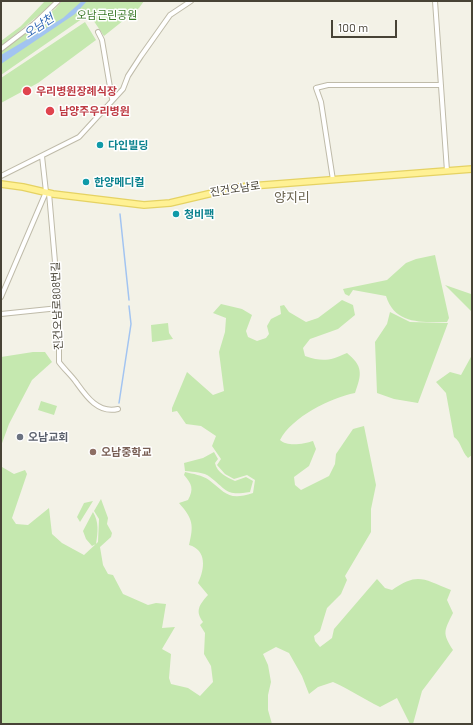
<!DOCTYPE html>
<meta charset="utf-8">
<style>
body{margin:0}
#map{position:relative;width:473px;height:725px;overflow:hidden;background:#f3f2e7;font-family:Barlow,sans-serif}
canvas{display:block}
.frame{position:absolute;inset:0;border:2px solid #474336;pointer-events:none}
.scale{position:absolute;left:331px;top:20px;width:66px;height:18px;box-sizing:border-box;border:2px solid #474336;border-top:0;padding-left:5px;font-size:12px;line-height:14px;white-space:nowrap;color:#474336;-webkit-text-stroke:3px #fff;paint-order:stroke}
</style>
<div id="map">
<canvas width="473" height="725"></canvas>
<div class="frame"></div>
<div class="scale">100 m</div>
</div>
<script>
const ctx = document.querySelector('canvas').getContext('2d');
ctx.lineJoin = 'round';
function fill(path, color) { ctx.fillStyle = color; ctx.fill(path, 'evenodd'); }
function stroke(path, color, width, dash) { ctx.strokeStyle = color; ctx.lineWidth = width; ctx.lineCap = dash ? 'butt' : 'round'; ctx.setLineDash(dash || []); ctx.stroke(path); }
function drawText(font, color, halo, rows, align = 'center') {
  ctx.font = font + ' Barlow,"Noto Sans KR",sans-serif'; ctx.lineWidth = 3; ctx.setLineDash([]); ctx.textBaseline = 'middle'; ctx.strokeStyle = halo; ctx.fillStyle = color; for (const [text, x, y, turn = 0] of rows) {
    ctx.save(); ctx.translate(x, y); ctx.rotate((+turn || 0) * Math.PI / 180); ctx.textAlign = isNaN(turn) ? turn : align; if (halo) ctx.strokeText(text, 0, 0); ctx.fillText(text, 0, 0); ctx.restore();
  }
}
fill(new Path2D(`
 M45,1h11l-55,45v-5l20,-15z
 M62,1h82l-5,7 -35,28 -15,-22 -88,61v-24l54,-42z
 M85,22l11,18 -58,43 -37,20v-25z
 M435,255l14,63 -2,4c-25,0 -52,3 -61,-26l-33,-6 -4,6 -4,-2 -2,-5 44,-9 19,-17 10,-4z
 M445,285l26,9 1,18z
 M342,300l11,5 2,10 -17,14 -28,10 -7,9 2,8c18,6 24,5 42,-3 16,13 15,21 8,40 -25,5 -63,24 -75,47 7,7 24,4 33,1l3,8 -7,17 -15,11 1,8 6,5 28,-14 6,-12 1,-10 17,-25 11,-3 12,59 -5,24v23l-26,44 2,4 -6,14 -14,14 -7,23 -6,5 1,5 5,6 12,-9 2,-9 43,-50 8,9 7,2c26,-18 31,-11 59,0l-4,10 6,13c-9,18 -11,20 0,37l-31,41 -9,33h-3l-13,-26 -17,9c-16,-8 -31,-18 -47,-25l-15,5 -9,7 -7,-18 -13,-23 -13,-6 -13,7 5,11 3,17 -3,13v15l4,14h-271v-269l1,12 12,7 11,-4 2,4 -15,44 4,6 12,1 21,-17 3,26 10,9 22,12 14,-13 1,-23 -5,-8 7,-12 7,19 -1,6 5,9 -1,4 -11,10 3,18 5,9 5,1 10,19 25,11 8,-2 10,1 -4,24 13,-1 -13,22 9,5 -2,24 2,6 17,4 12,8 13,-14 -2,-16 -7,-12 1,-21 -5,-8 3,-3c-8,-11 -4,-17 5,-27l-10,-12c7,-14 9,-33 -9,-38 5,-20 4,-26 -10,-42l9,-3c6,-11 4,-16 -4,-25l1,-3c8,2 17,3 24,8 17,13 19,21 44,13l2,-13 -8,-5 -13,4 -9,-5 -8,-9 4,-6 -9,-13 4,-10 -15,-10 -15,-2 -9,-13 -5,1v-4l15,-36 26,23 11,-4 -5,-39 6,-20 1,-14 -13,-5 8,-9 21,5 10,6 -6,16 2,6 9,4 9,-3 3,-4 -2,-8 4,-7 10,-5 -1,-8 4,-1 5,7 17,10 12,-4z
 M390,312l20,10 38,1 -30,80 -24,-4 -17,-6 -2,-51 12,-18z
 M168,323l1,10 4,6 -21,3 -1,-17z
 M33,352h12l7,10 -20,18 -23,44 -8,22v-89z
 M472,355v100l-4,3c-7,-7 -6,-15 -14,-21l-8,-44 -10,-11 14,-10 11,3z
 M41,401l16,5 -3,9 -16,-5z
 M214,452l4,7 -3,4c2,10 12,14 20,18l11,-4 7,4 -3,11c-24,4 -22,-1 -40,-15 -6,-5 -16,-5 -25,-6l-1,-8 19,-5z
 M93,501l-13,21 -3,-5 7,-14z
 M93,512c6,10 5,20 3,32l-4,2 -6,-7 -3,-8z`), '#c5e8af');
fill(new Path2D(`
 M82,1h5l-12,13 -74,50v-9l62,-37z`), '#a2c4f1');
stroke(new Path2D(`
 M120,214l9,86
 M119,403l12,-79 -2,-18`), '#a2c4f1', 1.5);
const minor = new Path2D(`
 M435,1l12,170
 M98,32l4,8 10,59
 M1,49l34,-26 23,-22
 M1,176l78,-39 44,-48 5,-13 13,-20 29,-41 21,-14
 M333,180l-12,-78 -5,-14 12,-3h113
 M49,193l10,115v54c5,7 12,13 17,20 10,14 22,32 42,27
 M1,297l45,-105 -4,-36
 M1,314l58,-6`);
const major = new Path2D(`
 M1,184l22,3 30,7 91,11 26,-2 68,-16 234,-18`);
stroke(minor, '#bfbba9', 6);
stroke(major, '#e5d263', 8);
stroke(minor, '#fff', 4);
stroke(major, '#fff194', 5.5);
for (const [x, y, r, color] of [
 [27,91,5,"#e0444e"],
 [50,111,5,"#e0444e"],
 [100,145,4,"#0f9aa8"],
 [86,182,4,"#0f9aa8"],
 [176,214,4,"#0f9aa8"],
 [20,437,4,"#6b7280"],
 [93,452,4,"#8d6e63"]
]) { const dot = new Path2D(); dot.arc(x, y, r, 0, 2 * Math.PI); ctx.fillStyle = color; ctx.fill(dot); stroke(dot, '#fff', 1.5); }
drawText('11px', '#3a7928', '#fff', [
 ["오남근린공원",107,15]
]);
drawText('bold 11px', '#be3a42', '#fff', [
 ["우리병원장례식장",36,91],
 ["남양주우리병원",59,111]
], 'left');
drawText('bold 11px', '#0d838f', '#fff', [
 ["다인빌딩",108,145],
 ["한양메디컬",94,182],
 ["청비팩",184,214]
], 'left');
drawText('11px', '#474336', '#fff', [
 ["진건오남로",235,189,-8],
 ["진건오남로808번길",57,306,-92]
]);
drawText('bold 11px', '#5b616d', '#fff', [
 ["오남교회",28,437]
], 'left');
drawText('bold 11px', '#785e54', '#fff', [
 ["오남중학교",101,452]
], 'left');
drawText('italic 12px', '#2e66b4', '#fff', [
 ["오남천",39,26,-34]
]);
drawText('13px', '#69624d', '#fff', [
 ["양지리",292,198]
]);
</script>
